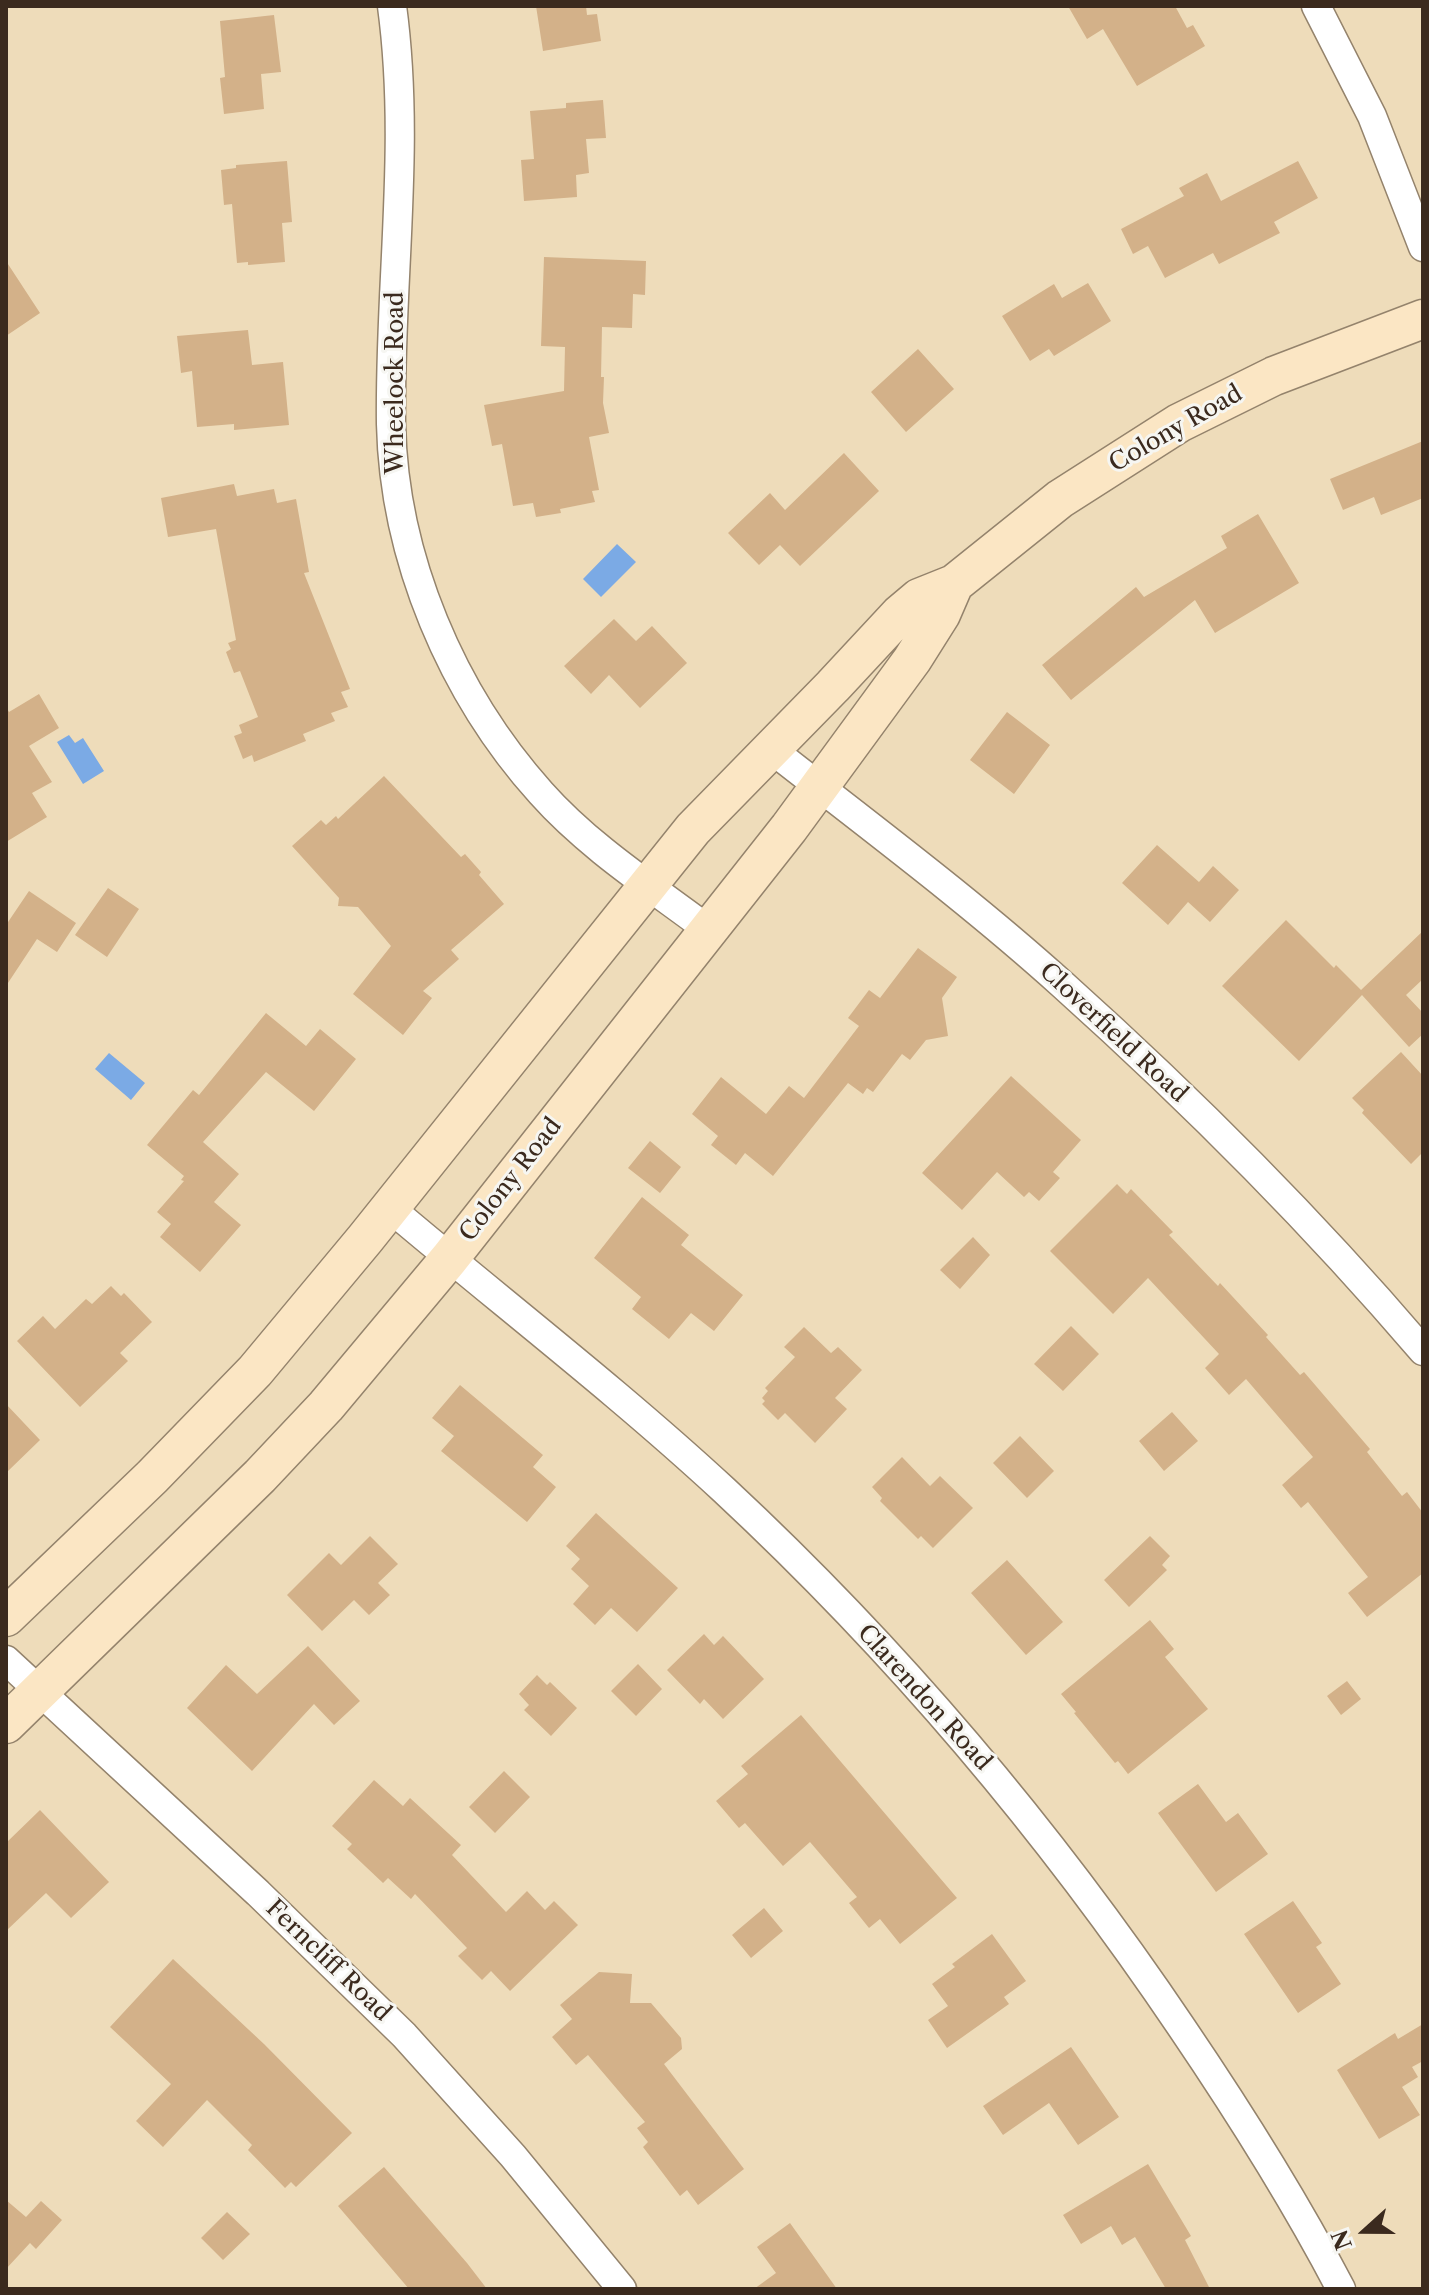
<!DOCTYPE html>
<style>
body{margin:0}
#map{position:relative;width:1429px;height:2295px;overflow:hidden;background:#eedcba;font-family:"Libre Caslon Text",serif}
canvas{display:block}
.frame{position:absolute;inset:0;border:8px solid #3b2a1e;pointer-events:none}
.north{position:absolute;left:1325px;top:2191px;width:80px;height:80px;-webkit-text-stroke:6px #f6f6f2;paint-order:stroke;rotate:249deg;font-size:22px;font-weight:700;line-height:32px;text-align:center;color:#3b2a1e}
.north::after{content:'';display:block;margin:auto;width:28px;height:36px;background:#3b2a1e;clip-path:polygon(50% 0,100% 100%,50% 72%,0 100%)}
</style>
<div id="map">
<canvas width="1429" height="2295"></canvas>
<div class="frame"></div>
<div class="north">N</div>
</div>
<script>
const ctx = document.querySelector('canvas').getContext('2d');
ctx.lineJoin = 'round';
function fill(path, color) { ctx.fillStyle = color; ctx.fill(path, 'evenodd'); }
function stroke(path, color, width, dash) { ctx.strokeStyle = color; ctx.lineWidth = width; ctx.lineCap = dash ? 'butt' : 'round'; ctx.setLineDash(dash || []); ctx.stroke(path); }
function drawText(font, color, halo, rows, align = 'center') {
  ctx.font = font + ' "Libre Caslon Text",serif'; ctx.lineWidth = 6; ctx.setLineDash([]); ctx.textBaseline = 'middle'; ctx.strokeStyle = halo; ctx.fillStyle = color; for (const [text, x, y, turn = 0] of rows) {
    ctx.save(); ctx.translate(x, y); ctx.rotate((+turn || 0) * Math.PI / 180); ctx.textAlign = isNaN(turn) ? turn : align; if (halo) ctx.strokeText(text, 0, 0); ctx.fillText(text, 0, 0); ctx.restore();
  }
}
fill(new Path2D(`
 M617,544l19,18 -35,35 -18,-18z
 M69,735l6,8 8,-5 21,33 -21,13 -26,-42z
 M109,1053l36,30 -14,17 -36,-31z`), '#7baae5');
fill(new Path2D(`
 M536,6h50l1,9 10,-1 4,27 -58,10z
 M1068,6h107l12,22 6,-3 12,21 -68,40 -34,-57 -16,10z
 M274,15l7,57 -20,2 3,35 -40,5 -4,-36 5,-1 -5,-56z
 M603,100l3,38 -20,1 3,34 -13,2 1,22 -53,4 -3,-41 13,-1 -4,-48 36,-3v-5z
 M287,161l5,61 -10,1 3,39 -37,3v-3l-11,1 -5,-59 -8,1 -3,-35 15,-2v-3z
 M1298,161l20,37 -44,24 6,11 -61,31 -6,-11 -48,25 -17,-32 -15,8 -12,-25 63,-33 -5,-8 28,-15 14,28z
 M544,257l102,4 -1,34 -12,-1 -1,34 -30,-1 -1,50h3l-1,26 6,30 -20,4 10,53 -7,1 3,11 -35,7 1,4 -25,4 -3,-14 -20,3 -11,-62 -10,2 -8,-41 80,-14 1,-44 -24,-1z
 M6,261l34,52 -34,23z
 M1088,283l23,38 -57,35 -5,-7 -19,12 -28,-45 52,-32 8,14z
 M248,330l4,35 31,-3 6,63 -55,5v-6l-37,3 -5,-56 -11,2 -4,-37z
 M918,349l36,40 -48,43 -35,-40z
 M1423,441v57l-42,17 -7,-18 -31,13 -13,-31z
 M844,453l35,38 -79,75 -20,-21 -21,20 -31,-32 42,-40 15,17z
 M234,484l3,12 37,-7 3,14 19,-4 13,73 -5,1 46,116 -9,3 7,15 -17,6 4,8 -32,13 3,7 -52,21 -2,-7 -9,4 -9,-23 8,-3 -3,-8 19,-8 -18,-46 -6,2 -8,-21 5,-3 -3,-6 8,-3 -20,-111 -48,8 -7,-39z
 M1258,514l41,69 -84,50 -20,-33 -124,100 -29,-35 94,-78 8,10 83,-49 -6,-12z
 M614,619l22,22 16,-15 35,37 -47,45 -31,-33 -18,19 -27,-28z
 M39,694l20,34 -30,18 23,36 -20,11 15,24 -41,25v-135l3,5z
 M1007,712l43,33 -36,49 -44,-34z
 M384,776l77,81 4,-3 16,18 -2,3 25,29 -53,46 8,9 -36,32 9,7 -29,37 -50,-41 38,-48 -33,-39 -20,-1 1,-8 -47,-52 29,-26 5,5 10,-9 2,3z
 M1157,845l42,37 14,-16 26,24 -29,32 -22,-20 -20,23 -46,-42z
 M108,888l31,21 -32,48 -32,-22z
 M29,891l47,32 -19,29 -20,-13 -31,47v-61z
 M1286,920l48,48 2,-3 25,25 62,-59v48l-17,16 17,18v21l-14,13 -47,-52 -63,66 -77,-75z
 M918,948l39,29 -15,21 6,38 -22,4 -16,20 -8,-6 -29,38 -6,-4 -4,6 -15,-11 -75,93 -28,-23 -9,12 -25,-20 7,-9 -26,-22 29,-37 45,37 23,-28 15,12 55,-72 -11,-8 21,-28 11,8z
 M266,1013l40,33 14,-17 36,30 -42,52 -48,-39 -63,70 36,32 -25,28 27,23 -41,47 -40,-35 11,-13 -14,-12 27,-31 -3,-1 3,-4 -37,-31 46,-55 6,5z
 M1401,1052l22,24v76l-12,12 -49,-51 2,-3 -12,-12z
 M1011,1076l70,64 -28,32 7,6 -21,23 -10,-9 -5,5 -27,-25 -35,38 -40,-37z
 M650,1141l31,26 -21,26 -32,-25z
 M1117,1184l10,10 4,-5 42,43 -4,3 49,51 2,-3 48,52 -2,2 34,38 4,-3 66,77 -3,3 35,44 5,-4 16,21v60l-56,44 -19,-24 20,-16 -60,-75 -7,6 -19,-23 31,-28 -67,-78 -17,16 -24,-27 14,-14 -71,-76 -35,36 -63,-63z
 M642,1197l47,38 -8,10 62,50 -29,36 -23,-18 -22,26 -37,-30 9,-12 -47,-39z
 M973,1237l17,18 -30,34 -20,-19z
 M111,1286l10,10 3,-3 28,29 -32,31 8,8 -48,46 -63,-66 26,-25 12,13 31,-30 6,5z
 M1071,1326l28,28 -36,37 -29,-27z
 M804,1327l27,26 7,-6 24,23 -27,28 12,11 -32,34 -30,-30 -7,7 -16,-16 3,-3 -3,-3 6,-7 -3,-3 30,-31 -11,-10z
 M460,1385l83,70 -10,12 23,20 -29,35 -86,-71 13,-15 -22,-18z
 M6,1404l34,36 -34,33z
 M1172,1412l26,29 -34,30 -25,-30z
 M1020,1436l34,35 -27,27 -34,-35z
 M902,1457l28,29 10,-10 33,32 -40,40 -12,-12 -3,3 -38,-38 2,-3 -10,-11z
 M596,1513l82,75 -41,44 -26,-24 -16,17 -22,-21 16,-18 -18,-17 9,-10 -14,-13z
 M370,1536l28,28 -20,19 12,12 -21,20 -15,-15 -32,31 -35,-36 42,-42 12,12z
 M1150,1536l20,20 -8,9 5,5 -38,37 -25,-27z
 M1007,1560l56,62 -37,33 -55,-62z
 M1150,1620l24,29 -9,8 43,52 -80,65 -10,-13 -3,2 -41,-50 2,-1 -15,-18z
 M704,1634l10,11 9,-9 41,43 -41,40 -19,-20 -4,5 -33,-34z
 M308,1646l52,55 -26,24 -20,-21 -62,67 -65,-63 39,-43 31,29z
 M638,1664l24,25 -26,27 -25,-25z
 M537,1675l10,10 3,-3 27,26 -26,28 -27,-26 5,-5 -10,-11z
 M1347,1681l14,18 -20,16 -14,-19z
 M801,1715l156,183 -57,46 -20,-25 -11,9 -20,-25 8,-6 -47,-55 -27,24 -38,-43 -6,5 -23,-27 32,-27 -7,-8z
 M504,1771l26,26 -35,36 -26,-26z
 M374,1780l29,26 7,-8 51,47 -9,10 54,57 21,-21 18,19 9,-9 24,24 -68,66 -19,-20 -9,9 -24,-24 9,-8 -52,-54 -4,5 -23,-21 -5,5 -36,-34 5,-5 -20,-18z
 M1198,1784l28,38 12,-9 30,41 -52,38 -58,-79z
 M40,1810l69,72 -38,36 -25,-25 -40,38v-88z
 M1293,1901l29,42 -6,4 25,37 -43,29 -54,-79z
 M764,1908l19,23 -32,27 -19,-23z
 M992,1934l34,47 -22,16 5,7 -62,44 -19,-28 20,-14 -16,-22 23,-17 -3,-3z
 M173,1959l91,85 88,89 -56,54 -5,-5 -6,6 -37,-38 4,-5 -45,-45 -44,47 -27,-26 35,-37 -61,-57z
 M599,1972l33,2 -2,29h21l30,35 1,11 -18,15 80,105 -46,36 -11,-15 -7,6 -37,-49 5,-5 -11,-14 8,-6 -57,-67 -12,10 -24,-28 20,-18 -12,-14z
 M1423,2024v37l-11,6 6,10 -16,10 18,28 -41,24 -42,-69 58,-37 3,6z
 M1071,2047l48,70 -41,28 -29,-42 -46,32 -20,-29z
 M1148,2164l43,72 -6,4 25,49h-44l-31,-52 -13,8 -11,-19 -30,18 -18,-29z
 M384,2167l83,96 20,26h-78l-71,-83z
 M6,2200l20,17 15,-16 21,19 -26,29 -6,-6 -24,26z
 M227,2212l23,22 -27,26 -22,-22z
 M790,2223l47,66h-83l22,-16 -19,-26z`), '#d3b189');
const street = new Path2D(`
 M392,6c19,140 -3,278 -1,418 3,134 61,270 150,369 48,54 112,95 169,138
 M1316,6l56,110 51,131
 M771,749c98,77 199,152 292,236 127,114 249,236 360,366
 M390,1208c111,94 227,183 334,282 173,161 326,342 458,538 57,84 112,171 159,261
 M6,1660l252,233 146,142 109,121 109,133`);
const secondary = new Path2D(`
 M6,1617l146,-140 103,-106 110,-132 328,-410 140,-143 67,-72 19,-16 35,-14 106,-85 119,-76 95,-47 149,-57
 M6,1724l254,-248 66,-70 123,-147 340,-431 123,-168 29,-46 13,-30`);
stroke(street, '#94836c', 31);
stroke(secondary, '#94836c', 41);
stroke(street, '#fff', 28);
stroke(secondary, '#fbe6c4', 38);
drawText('24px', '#3b2a1e', '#f6f6f2', [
 ["Wheelock Road",396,383,-90],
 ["Colony Road",1176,429,-30],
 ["Cloverfield Road",1113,1033,43],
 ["Colony Road",511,1180,-52],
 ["Clarendon Road",924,1698,48],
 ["Ferncliff Road",328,1961,44]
]);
</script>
